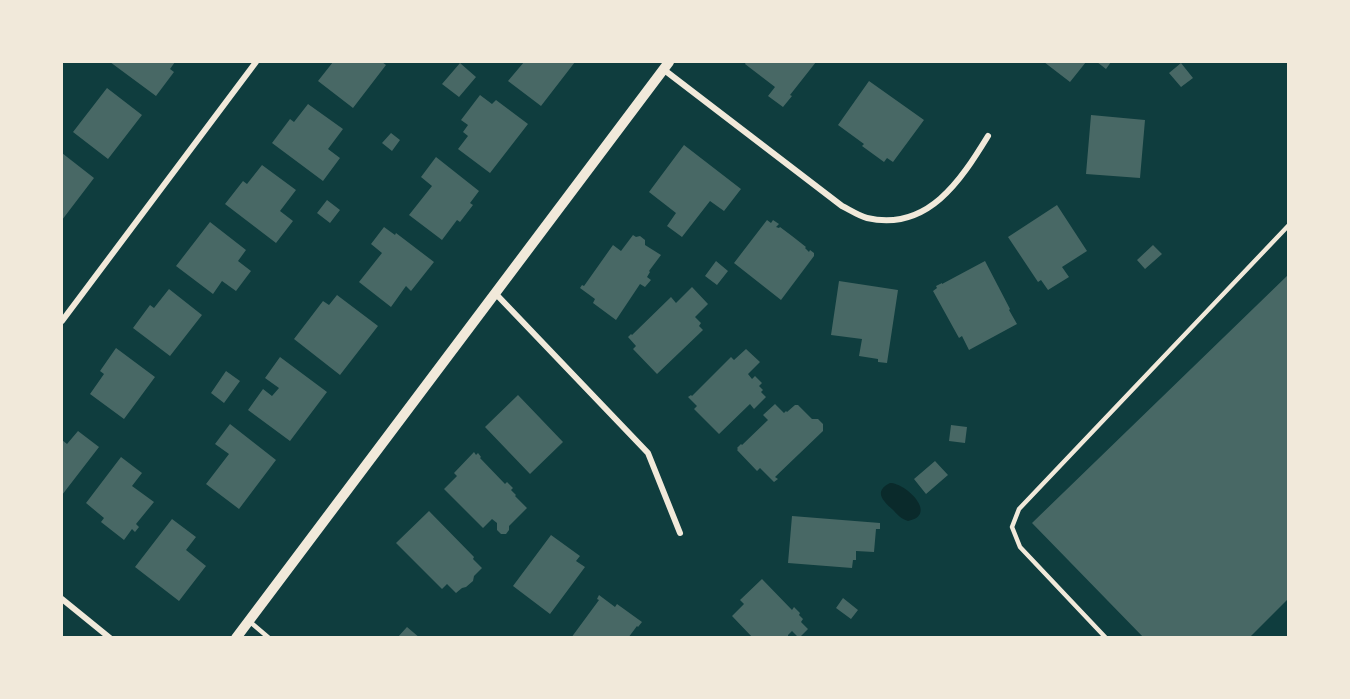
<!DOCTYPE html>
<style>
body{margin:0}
#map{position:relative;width:1350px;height:699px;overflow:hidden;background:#0f3d3e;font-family:"DM Sans",sans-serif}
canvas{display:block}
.frame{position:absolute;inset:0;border:63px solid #f1e9da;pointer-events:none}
</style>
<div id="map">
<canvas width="1350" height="699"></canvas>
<div class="frame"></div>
</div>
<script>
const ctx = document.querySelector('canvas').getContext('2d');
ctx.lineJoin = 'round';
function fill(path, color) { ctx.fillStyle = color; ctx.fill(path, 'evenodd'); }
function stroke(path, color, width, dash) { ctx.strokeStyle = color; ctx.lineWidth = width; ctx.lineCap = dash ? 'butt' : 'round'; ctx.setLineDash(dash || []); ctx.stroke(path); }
fill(new Path2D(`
 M890,483c16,0 49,32 18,38 -7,-2 -11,-7 -16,-12 -10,-9 -18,-18 -2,-26z`), '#0a2a2b');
fill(new Path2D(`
 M110,62h65l-5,7 4,3 -18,24z
 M333,62h49l4,3 -33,43 -35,-27z
 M524,62h51l-34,44 -33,-25z
 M746,62h70l-26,33 2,1 -9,11 -15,-11 7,-9 -30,-23z
 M1044,62h42l-16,20z
 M1097,62h14l-5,7z
 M460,63l16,14 -17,20 -17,-13z
 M1181,63l12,15 -12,9 -12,-14z
 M869,81l55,39 -31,42 -6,-4 -3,4 -22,-16 2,-2 -26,-19z
 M107,88l35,27 -34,44 -35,-27z
 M480,95l12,9 4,-4 32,24 -38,49 -32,-24 10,-13 -5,-4 5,-7 -7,-5z
 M308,104l35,25 -15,20 12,9 -17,23 -51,-38 18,-24 4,3z
 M1091,115l54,5 -5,58 -54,-4z
 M391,133l9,7 -8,11 -10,-8z
 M684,145l57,44 -17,22 -14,-10 -28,36 -15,-11 9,-13 -27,-21z
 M62,153l32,25 -32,42z
 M436,157l43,34 -9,12 3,2 -13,17 -3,-2 -15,20 -33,-25 23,-29 -11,-9z
 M262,165l34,25 -16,21 13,10 -17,22 -51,-39 18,-23 4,3z
 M327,200l13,10 -10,13 -13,-10z
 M1057,205l30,46 -25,16 7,10 -21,13 -7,-10 -3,2 -30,-45z
 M767,220l4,3 2,-3 6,4 -3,3 3,1 1,-1 12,9 14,11 -1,1 4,4 1,-2 4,3v3l-33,44 -47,-37z
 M210,222l36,28 -8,11 13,10 -15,20 -14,-10 -9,13 -37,-28z
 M384,227l11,8 1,-2 38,29 -23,29 -5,-5 -15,21 -32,-25 23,-29 -11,-9z
 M633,235l3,2 4,-1 5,4v5l16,10 -12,16 1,1 -3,5 4,3 -6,7 -5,-3 -24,36 -23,-17 2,-4 -15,-11 2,-3 2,1 29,-41 8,6z
 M1153,245l9,9 -17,15 -8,-9z
 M716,261l12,10 -11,14 -12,-9z
 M985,261l25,48 -1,1 8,14 -48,26 -7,-14 -3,2 -26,-47 4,-3 -1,-2 6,-3v1z
 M1288,275v324l-39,39h-105l-112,-115z
 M839,281l59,9 -11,73 -9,-1v-3l-19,-3 3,-17 -31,-4z
 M692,287l16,17 -13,13 6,6 -2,3 4,4 -46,44 -24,-25 3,-3 -8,-9 3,-3 1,1 39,-38 5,6z
 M169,289l33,26 -32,41 -37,-28 17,-23 4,3z
 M337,295l41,31 -38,49 -46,-36 29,-38 6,4z
 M116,348l39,29 -31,42 -34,-25 14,-20 -4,-3z
 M746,349l14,13 -12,12 4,5 3,-3 7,7 -3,3 4,4 -2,2 5,5 -12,12 -4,-5 -31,30 -25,-25 3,-3 -9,-9 3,-2 1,1 39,-39 3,3z
 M280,357l47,35 -37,49 -42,-31 15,-21 9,7 7,-8 -14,-10z
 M226,371l14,10 -16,22 -13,-10z
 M518,395l45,47 -33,32 -45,-47z
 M775,404l9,9 2,-2 1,1 8,-7h3l14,14h6l5,5v7l-48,46 3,2 -4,3 -14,-14 -3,3 -20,-21 1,-1 -1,-1 4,-4 1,1 26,-25 -5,-5z
 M230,424l46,36 -37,49 -33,-25 23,-30 -14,-10z
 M951,425l16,2 -2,16 -16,-2z
 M78,431l21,16 -37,48v-55l5,4z
 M474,452l2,3 2,-2 3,4 -1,1 25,26 2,-2 6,6 -2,2 5,5 -1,1 12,12 -18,18v4l-3,4h-5l-4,-4v-7l-5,-4 -9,9 -39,-39 13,-13 -3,-3z
 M121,457l21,16 -10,13 22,16 -18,22 3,3 -4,5 -3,-3 -8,11 -23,-18 3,-4 -18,-15z
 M935,461l13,14 -22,19 -12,-15z
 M429,511l45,46 -1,2 9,9 -8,8 -1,5 -7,6 -4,1 -6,5 -9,-9 -5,5 -46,-46z
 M792,516l88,7v6h-4l-2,23 -18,-1v9h-3l-1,8 -64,-5z
 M172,519l24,18 -10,13 20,16 -27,35 -44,-34z
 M551,535l29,21 -4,5 9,6 -35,47 -37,-28z
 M762,579l30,31 2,-3 6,6 -1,2 4,4 -2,3 7,7 -9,9 -7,-7 -4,4v3h-35l-21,-22 12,-12 -4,-4z
 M599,595l16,12 2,-3 25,18 -4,5 -1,-1 -9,12h-57l28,-38 -2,-1z
 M843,598l15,12 -7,9 -15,-11z
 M407,627l13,11h-23z`), '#486865');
stroke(new Path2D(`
 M249,621l20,17
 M1106,638l-86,-91 -8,-20 7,-18 269,-283`), '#f1e9da', 4.5);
stroke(new Path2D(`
 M663,69l179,137c8,4 17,10 25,12 61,14 94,-38 121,-82
 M495,293l153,160 32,80
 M62,321l194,-259
 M62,599l48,39`), '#f1e9da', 6);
stroke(new Path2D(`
 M236,638l433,-576`), '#f1e9da', 10);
</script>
